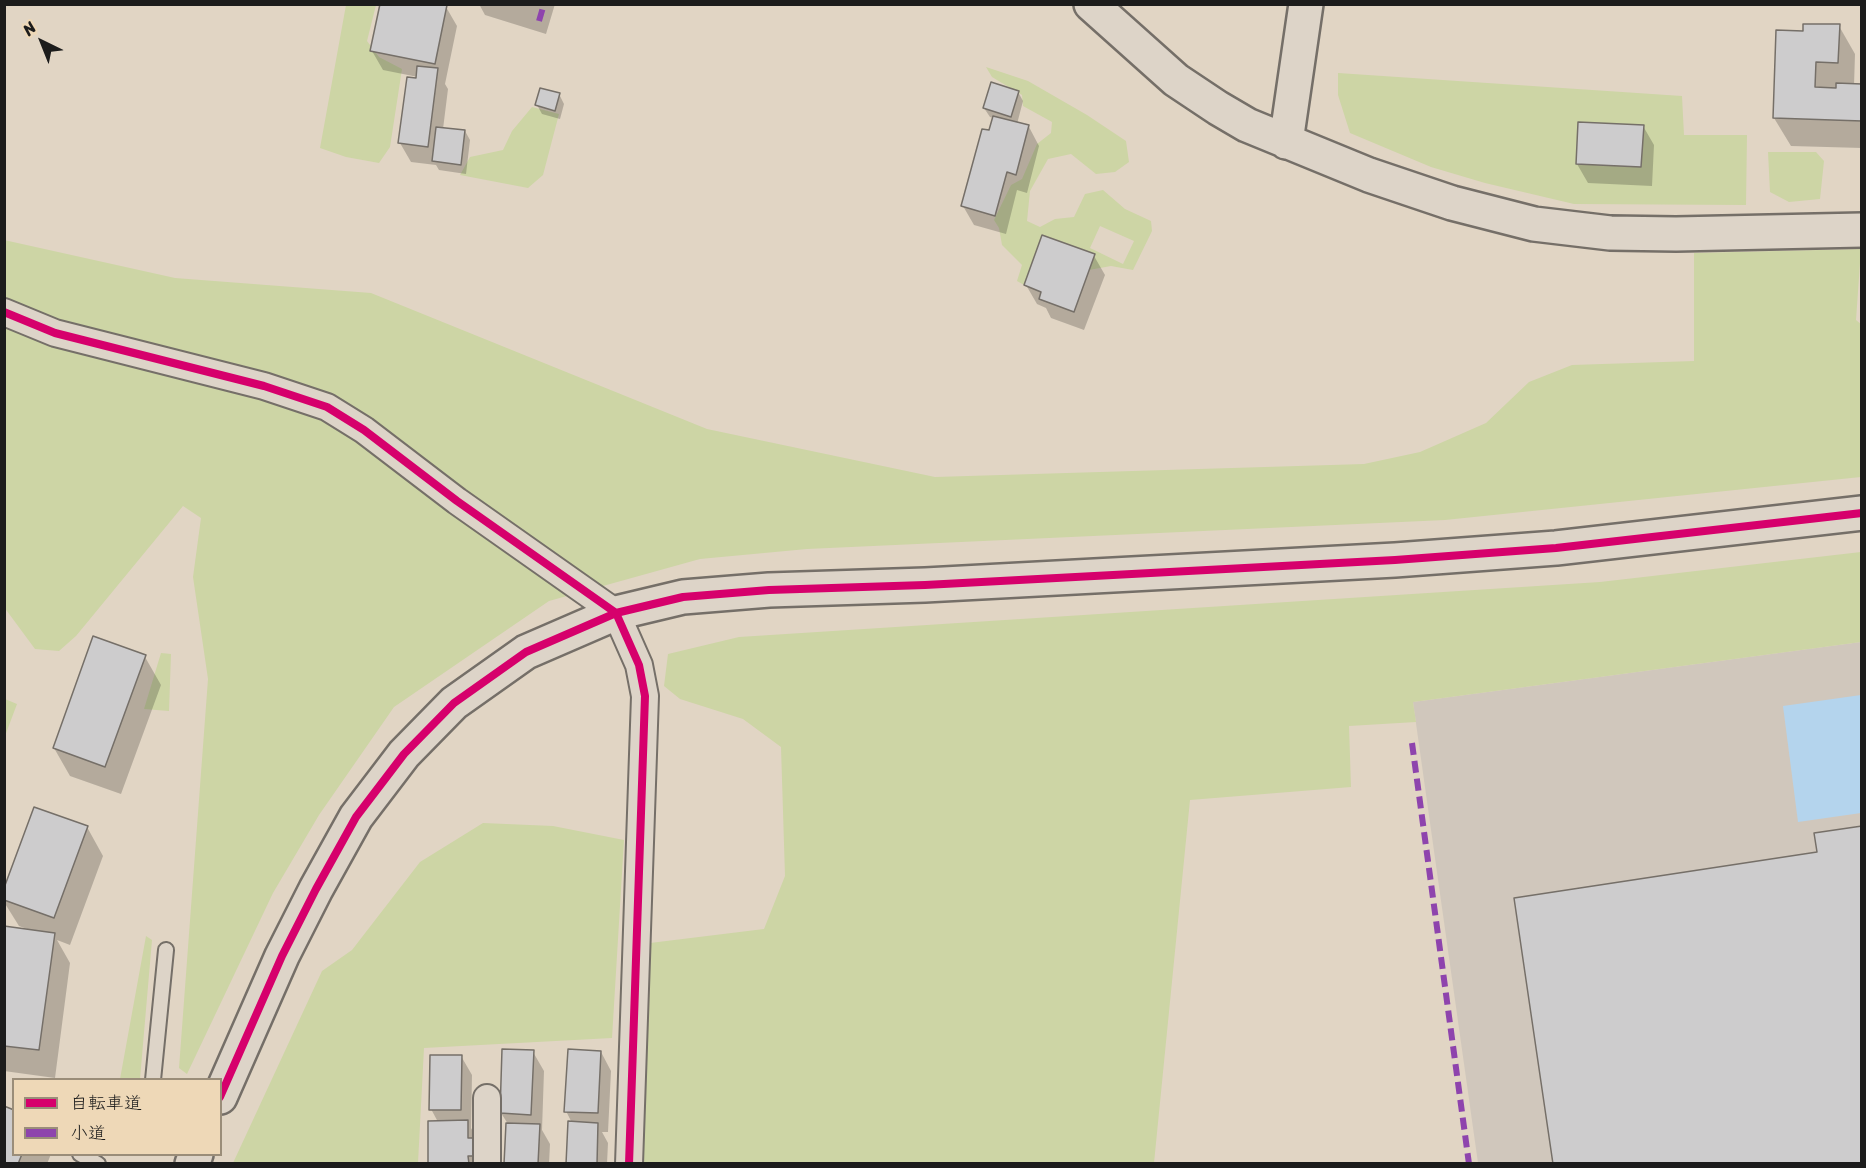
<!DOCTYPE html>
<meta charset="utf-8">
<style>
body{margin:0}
#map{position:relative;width:1866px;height:1168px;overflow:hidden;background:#e1d5c4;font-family:Sriracha,"Klee One",sans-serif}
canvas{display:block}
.frame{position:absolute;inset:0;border:6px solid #1c1c1c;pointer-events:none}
.legend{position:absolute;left:12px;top:1078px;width:210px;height:78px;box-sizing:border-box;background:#eed8b7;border:2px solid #9a8d79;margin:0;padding:8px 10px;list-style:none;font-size:18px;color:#1c1c1c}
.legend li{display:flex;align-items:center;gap:12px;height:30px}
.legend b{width:30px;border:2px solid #9a8d79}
.north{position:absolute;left:12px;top:12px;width:60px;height:60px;-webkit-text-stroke:4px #eed8b7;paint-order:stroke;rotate:317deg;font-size:16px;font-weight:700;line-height:24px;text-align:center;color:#1c1c1c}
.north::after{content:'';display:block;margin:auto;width:21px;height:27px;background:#1c1c1c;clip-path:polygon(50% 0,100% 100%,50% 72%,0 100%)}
</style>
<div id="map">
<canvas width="1866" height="1168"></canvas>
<div class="frame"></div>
<ul class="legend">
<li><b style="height:8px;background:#d6006c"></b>自転車道</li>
<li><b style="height:8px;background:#8e44ad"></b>小道</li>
</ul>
<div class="north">N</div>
</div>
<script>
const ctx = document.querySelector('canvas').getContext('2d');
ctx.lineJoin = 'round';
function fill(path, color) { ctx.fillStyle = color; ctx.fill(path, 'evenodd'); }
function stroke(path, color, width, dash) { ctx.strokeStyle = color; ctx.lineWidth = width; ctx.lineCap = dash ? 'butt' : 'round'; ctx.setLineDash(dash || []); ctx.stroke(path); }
fill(new Path2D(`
 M1861,642v521h-383l-65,-461z`), '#d0c7bc');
fill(new Path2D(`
 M346,5h30l-9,36 12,16 23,12 -12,78 -11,16 -33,-6 -26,-9z
 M986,67l42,14 59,34 39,26 3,21 -14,10 -19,2 -25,-20 -23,5 -18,32 -3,30 13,6 15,-8 19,-2 11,-23 18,-4 22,19 26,12 1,10 -19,39 -22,-4 -22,4 6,-16 -52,-19 -19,50 -7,-4 5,-16 -20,-20 -3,-17 -5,-8 17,-35 11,-6 15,-35 14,-11 1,-11 -29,-16 -1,-11 -30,-18zM1100,226l34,15 -11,23 -33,-16z
 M1338,73l344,23 2,39h63l-1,70 -172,-1 -89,-21 -54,-16 -81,-34 -12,-38z
 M532,107l27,7 -16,61 -15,13 -68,-13 10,-18 33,-7 9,-19z
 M1768,152h48l8,9 -4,38 -31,3 -19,-10z
 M4,240l171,38 196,15 336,136 228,48 429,-13 56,-12 66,-29 43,-41 43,-17 122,-4v-108l167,-4 -5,71 6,5 -1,152 -416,43 -638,29 -107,10 -151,42 -155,106 -75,108 -46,78 -86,181 -8,-6 29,-389 -15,-102 8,-59 -18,-12 -107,130 -17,15 -24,-2 -31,-42z
 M1861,552v90l-448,60 3,20 -67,4 2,61 -161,13 -36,363 -515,1 11,-221 114,-14 21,-53 -4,-129 -38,-28 -63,-20 -16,-13 4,-32 71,-17 861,-55z
 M161,653l10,1 -2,57 -25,-2z
 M5,699l12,5 -12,32z
 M483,823l70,3 71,14 -12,198 -188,10 -6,115h-185l89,-192 30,-21 68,-88z
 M146,936l6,4 -12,139h-20z`), '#cdd5a5');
fill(new Path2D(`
 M1861,695v118l-63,9 -15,-116z`), '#b4d4ed');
fill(new Path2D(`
 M381,4h55l10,3 11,19 -12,58 3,5 -5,40 22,2 5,9 -4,34 -27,-4 -3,-5 -25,-3 -11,-19 18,-66 -35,-7 -11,-19z
 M479,4h76l-9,30 -61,-19z
 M1839,26l16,28 -1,32h8v62l-71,-2 -17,-28 30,-86z
 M1018,92l5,9 -6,23 12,3 10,19 -12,47 -10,-3 -11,44 -32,-9 -11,-19 31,-88 -4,-1 -6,-9z
 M559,94l5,10 -4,15 -18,-5 -5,-9z
 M1643,126l11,19 -2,41 -64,-3 -11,-19z
 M1094,256l11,19 -21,55 -33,-12 -5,-10 -9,-4 -11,-19z
 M145,657l16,28 -40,109 -51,-18 -16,-28z
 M87,827l16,29 -33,89 -13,-5 13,23 -15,115 -51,-7v-143l23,1 -8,-3 -15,-24v-10z
 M533,1052l11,19 -2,59 8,14 -1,20h-43l2,-40 -7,-11z
 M601,1052l10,19 -3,61h-6l6,11 -1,21h-40l5,-41 -6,-12z
 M461,1056l11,19 -1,53 7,12 7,24h-55l8,-42 -7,-13z
 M14,1154h37l-4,10h-43z`), '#0003');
const building = new Path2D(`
 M380,4l67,1 -12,59 -65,-13z
 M1803,24h37l-2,39 -22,-1 -1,25 21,1v-5l26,1v37l-89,-3 3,-88 27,1z
 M417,66l21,2 -10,79 -30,-4 9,-66 9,1z
 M991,82l28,9 -8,26 -28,-9z
 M540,88l20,5 -5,18 -20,-6z
 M993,116l36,9 -13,50 -9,-3 -12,44 -34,-10 21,-77 7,1z
 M1578,122l66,3 -3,42 -65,-3z
 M436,127l29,3 -4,35 -29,-4z
 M1042,235l53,19 -21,58 -35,-13 2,-7 -17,-7z
 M93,636l53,19 -41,112 -52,-19z
 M34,807l54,19 -34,92 -50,-18v-12z
 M1862,826v338h-309l-39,-266 303,-46 -3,-19z
 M4,926l51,7 -16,117 -35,-4z
 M502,1049l32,1 -3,65 -31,-2z
 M568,1049l33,2 -3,62 -34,-1z
 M430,1055h32l-1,55h-32z
 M4,1106l10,4v44h8l-4,10h-14z
 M468,1120v18h7v18h-7l1,8h-41v-43z
 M568,1121l30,2 -1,41h-31z
 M506,1123l34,1 -2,40h-34z`);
fill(building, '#cdcccd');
stroke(building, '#756f68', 1.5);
const service = new Path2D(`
 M153,1080l13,-130
 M80,1154l18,10`);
const minor = new Path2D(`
 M4,312l51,21 209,53 63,21 37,23 93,71 159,112 23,52 6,31 -16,468
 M487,1164v-66`);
const tertiary = new Path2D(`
 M1091,4l85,76 42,28 29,17 122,50 83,28 82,21 76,9 66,1 186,-4
 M1286,142l20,-138
 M220,1097l62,-141 34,-67 40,-72 48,-63 50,-51 72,-51 90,-39 67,-16 86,-7 156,-5 470,-25 161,-12 306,-35
 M192,1164l4,-10`);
stroke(service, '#756f68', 18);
stroke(minor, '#756f68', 30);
stroke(tertiary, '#756f68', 38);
stroke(service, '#ddd4c8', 14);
stroke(minor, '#ddd4c8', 26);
stroke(tertiary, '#ddd4c8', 33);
stroke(new Path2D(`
 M539,21l5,-17
 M1412,743l57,421`), '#8e44ad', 6, [12, 6]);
stroke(new Path2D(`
 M4,312l51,21 209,53 63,21 37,23 93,71 159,112 23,52 6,31 -16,468
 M220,1097l62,-141 34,-67 40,-72 48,-63 50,-51 72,-51 90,-39 67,-16 86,-7 156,-5 470,-25 161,-12 306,-35`), '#d6006c', 8);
</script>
